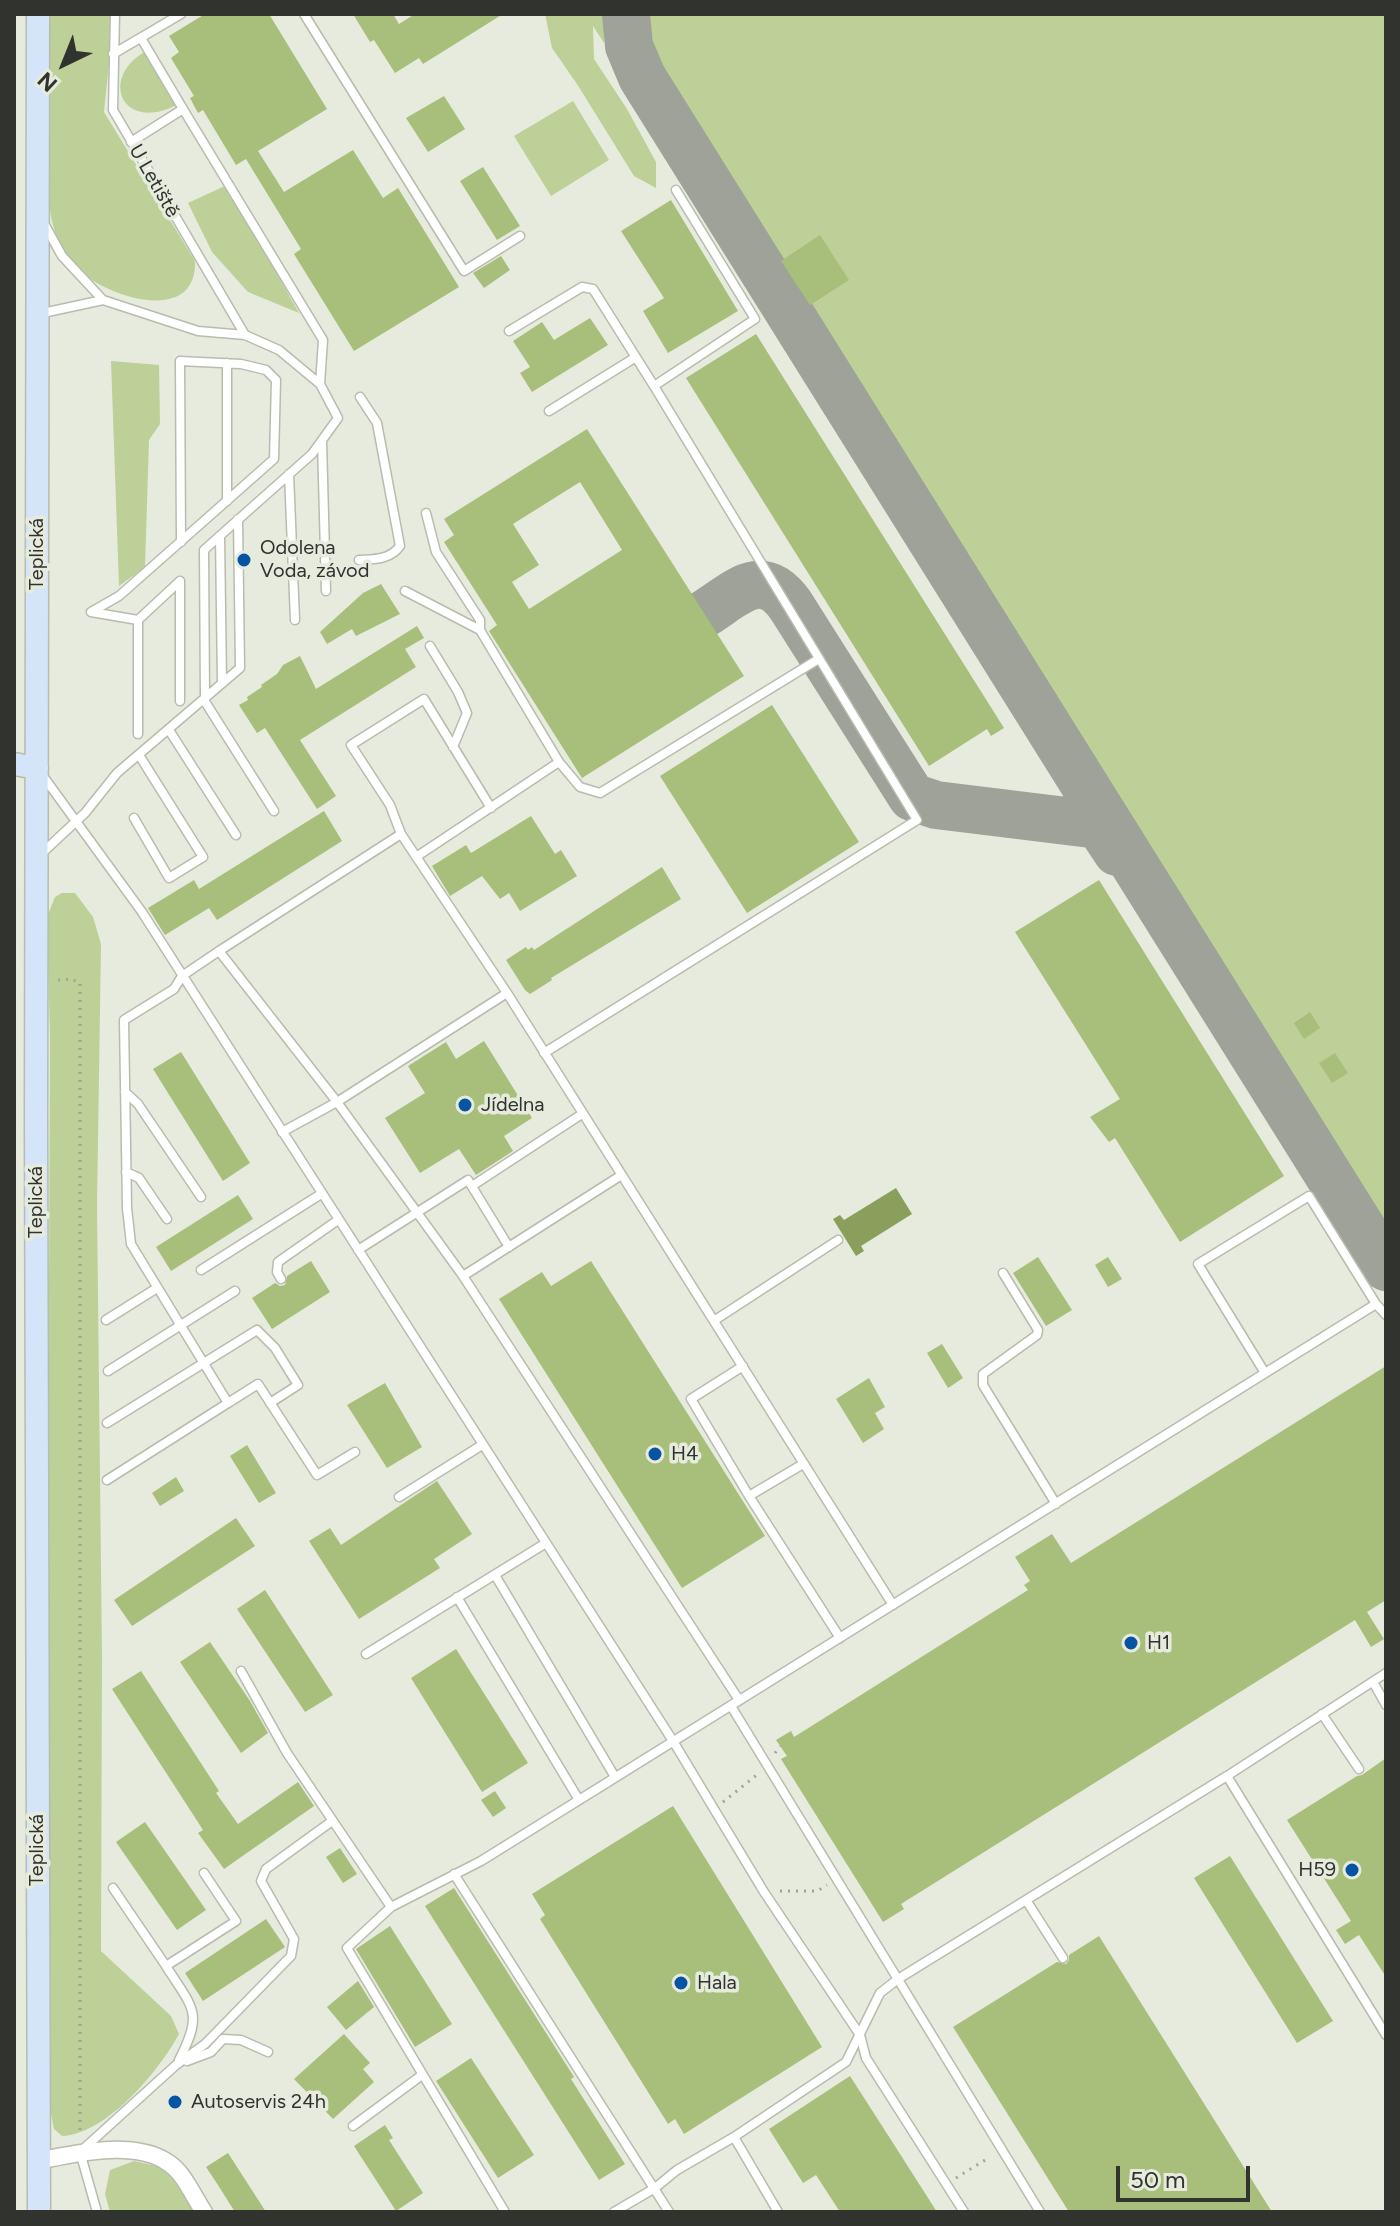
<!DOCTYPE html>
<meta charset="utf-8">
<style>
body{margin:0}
#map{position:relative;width:1400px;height:2226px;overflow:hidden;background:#e6ebde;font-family:Figtree,sans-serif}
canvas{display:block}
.frame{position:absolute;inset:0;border:16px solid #31332e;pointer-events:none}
.north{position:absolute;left:24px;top:24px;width:80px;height:80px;-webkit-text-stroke:6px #e6ebde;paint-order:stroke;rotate:223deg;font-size:22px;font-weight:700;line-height:32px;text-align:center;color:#31332e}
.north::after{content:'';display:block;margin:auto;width:28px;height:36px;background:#31332e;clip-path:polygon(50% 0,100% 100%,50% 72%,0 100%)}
.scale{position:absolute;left:1116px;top:2166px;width:134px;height:36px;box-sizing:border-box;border:4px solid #31332e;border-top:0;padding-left:10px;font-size:24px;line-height:28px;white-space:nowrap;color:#31332e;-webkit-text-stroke:6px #e6ebde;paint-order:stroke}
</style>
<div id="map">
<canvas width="1400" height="2226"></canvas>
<div class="frame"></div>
<div class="north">N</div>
<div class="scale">50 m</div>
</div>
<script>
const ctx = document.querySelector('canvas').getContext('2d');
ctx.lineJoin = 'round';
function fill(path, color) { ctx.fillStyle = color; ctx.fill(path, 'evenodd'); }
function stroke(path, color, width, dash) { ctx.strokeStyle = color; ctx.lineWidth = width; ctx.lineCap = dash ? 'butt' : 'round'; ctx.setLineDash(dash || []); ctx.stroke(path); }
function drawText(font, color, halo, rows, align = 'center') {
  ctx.font = font + ' Figtree,sans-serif'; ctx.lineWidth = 7; ctx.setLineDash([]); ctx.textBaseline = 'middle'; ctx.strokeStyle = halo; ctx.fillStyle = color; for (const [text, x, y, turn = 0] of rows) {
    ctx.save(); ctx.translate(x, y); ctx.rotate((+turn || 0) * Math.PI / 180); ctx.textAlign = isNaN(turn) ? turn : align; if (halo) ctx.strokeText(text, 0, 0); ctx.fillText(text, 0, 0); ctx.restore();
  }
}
fill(new Path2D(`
 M50,14h64l-10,98 91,149c2,64 -86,37 -115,10 -9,-8 -16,-19 -21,-30 -15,-31 -10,-70 -10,-104 1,-41 1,-82 1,-123z
 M545,14h61l-2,29 -11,-17 1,33 33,50 29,53v26l-22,-12 -57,-92 -25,-36z
 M647,14h739v1212l-727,-1159c-9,-17 -12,-34 -12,-53z
 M146,51l31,54c-56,28 -78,-28 -31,-54z
 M573,101l36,59 -58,36 -37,-60z
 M227,185l72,128 -51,-21 -36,-40 -24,-49z
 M111,361l48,4 1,59 -11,16 -4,127 -26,19z
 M62,893h13l18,24 8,27 -4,261 5,452 -1,294 70,65 8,18c-20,37 -72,100 -117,102l-8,-7 -4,-20 -3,-327 3,-745 -3,-120 8,-20z
 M134,2161l31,7 31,44h-86l-5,-18 5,-24z`), '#bdd097');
fill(new Path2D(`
 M896,1188l16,26 -51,32 3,5 -8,5 -23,-37 7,-4 4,5z`), '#8a9f5c');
stroke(new Path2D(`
 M626,14l3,32 13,31 744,1190
 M704,614c32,-20 58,-50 87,-8l121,191 24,8 163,20 18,27`), '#9ea298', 48);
fill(new Path2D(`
 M205,14h64l58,95 -69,42 26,41 69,-42 30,48 15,-10 61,99 -105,64 -60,-97 7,-5 -55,-90 -10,6 -33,-55 -5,3 -8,-15 4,-2 -23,-38 8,-6 -10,-16z
 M353,14h40l6,10 16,-10h88l-80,50 -4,-6 -24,15 -21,-33 -4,2z
 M444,96l21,33 -37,23 -22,-34z
 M483,167l37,59 -23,14 -37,-59z
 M671,200l67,111 -70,42 -25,-42 21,-13 -43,-67z
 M820,235l29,45 -39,25 -29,-44z
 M501,256l9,14 -26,18 -11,-15z
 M590,318l18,27 -76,47 -12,-19 10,-6 -17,-26 29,-19 12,18z
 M756,334l248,394 -13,8 -4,-7 -58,37 -243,-388z
 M587,429l157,247 -162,102 -93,-147 8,-6 -53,-83 10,-7 -10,-16zM580,482l42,68 -93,59 -17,-27 27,-17 -26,-41z
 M381,584l19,30 -44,22 -4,-7 -25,15 -7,-12 43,-39z
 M417,626l7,12 -19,11 11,18 -116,73 36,56 -19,13 -52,-81 -8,5 -18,-28 9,-5 -1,-3 15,-10 -1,-2 16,-11 6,-9 17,-9 16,33z
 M772,705l87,137 -112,71 -87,-137z
 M324,811l18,30 -125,79 -8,-12 -44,27 -17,-27 46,-28 5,9z
 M531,816l24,38 6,-4 16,26 -57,35 -11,-18 -9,6 -18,-23 -32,20 -18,-30 34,-21 5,8z
 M662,867l19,32 -130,79 1,2 -22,14 -5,-4 -19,-30 20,-13 2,3 4,-3 2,3z
 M1099,880l185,296 -104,66 -65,-104 -6,4 -19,-25 30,-18 -105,-167z
 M1310,1012l10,16 -16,11 -10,-16z
 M484,1041l48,77 -28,18 9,15 -37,24 -17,-26 -39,24 -35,-55 40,-25 -17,-27 38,-24 10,17z
 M181,1052l69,111 -27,18 -70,-112z
 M1335,1053l13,20 -16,10 -13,-20z
 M238,1195l15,24 -82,52 -15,-24z
 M1038,1257l34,53 -26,16 -33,-53z
 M1108,1257l14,22 -14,8 -13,-22z
 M311,1261l19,31 -58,37 -20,-31 23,-15 5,3 5,-1 2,-9z
 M591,1261l174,275 -83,52 -183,-289 43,-27 9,14z
 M942,1344l21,34 -15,10 -21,-35z
 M1386,1366v234l-19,12 17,27 -13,8 -16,-27 -454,284 3,5 -21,13 -102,-163 6,-3 -11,-16 15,-9 3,6 234,-147 -4,-5 6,-4 -15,-24 37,-23 19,29z
 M869,1378l16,29 -10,6 9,16 -21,14 -27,-44z
 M385,1383l37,64 -35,21 -40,-63z
 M247,1445l29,48 -17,10 -29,-47z
 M176,1477l8,14 -24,15 -8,-13z
 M437,1481l35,53 -38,25 6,9 -81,51 -50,-78 21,-13 11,17z
 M236,1518l19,28 -123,80 -18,-26z
 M265,1590l68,105 -28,17 -68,-103z
 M210,1642l40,59 18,32 -27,20 -61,-91z
 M456,1649l72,114 -46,29 -71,-114z
 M141,1671l78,120 -3,2 22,31 60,-42 16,24 -90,63 -26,-36 5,-3 -91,-141z
 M1386,1758v219l-27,-42 -14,9 -9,-14 15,-9 -64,-101 70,-44 5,-1z
 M495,1791l11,17 -13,9 -12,-17z
 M673,1806l149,241 -138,87 -9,-15 -7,5 -128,-205 5,-4 -13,-21z
 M145,1822l61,88 -29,20 -61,-88z
 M340,1848l17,26 -14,9 -17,-26z
 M1230,1856l103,165 -36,22 -103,-165z
 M454,1888l120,189 -3,2 54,85 -26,16 -174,-274z
 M266,1919l19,28 -82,54 -18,-28z
 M390,1926l62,98 -37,23 -59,-98z
 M1099,1936l173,276h-203l-116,-185 104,-65 9,2 3,-4v-5z
 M358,1981l16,26 -28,23 -19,-23z
 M344,2034l26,29 -7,6 11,13 -41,37 -39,-40z
 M471,2058l63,97 -36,23 -62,-97z
 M850,2076l43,67 44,69h-97l-24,-37 -13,8 -34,-54z
 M385,2125l8,13 -4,2 34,53 -27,18 -42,-65z
 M228,2153l38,59h-31l-19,-30 -10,-15z`), '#a8be7b');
const lane = new Path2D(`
 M115,14l-2,96 132,225
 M304,14l160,257 56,-35
 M141,38l42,71
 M113,54l68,-40
 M131,142l52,-33 140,231 -3,44
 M46,227l16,29 41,44 95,31 47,4 34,15 41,34 18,34 -26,36 -108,96 1,149
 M38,314l65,-14
 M509,331l73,-44 11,2 61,97
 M227,363v138
 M549,411l87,-54
 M322,441l4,150
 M289,474l6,146
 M426,513l10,39 44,68v10
 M220,536l2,147
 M359,560c15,-1 31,0 41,-14l-23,-123 -17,-26
 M405,591l75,39 79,132 21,25 20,6 217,-133
 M138,620l42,-39v120
 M430,646l28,46 9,21 -14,34
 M204,700l70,111
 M169,730l67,105
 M138,734v-114l-47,-8 28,-16 155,-137 2,-79 -10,-10 -25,-6 -61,-3 1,181
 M43,776l99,136 531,829 91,151 96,143 6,23 98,154
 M134,818l35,60 34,-21 -64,-102
 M401,834l-11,-29 -39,-60 73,-46 67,109
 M40,855l45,-42 32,-40 123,-105 -2,-149
 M416,857l143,-95
 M219,951l118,151 126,174 276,424
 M544,1053l373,-233 -263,-434 101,-67 -79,-129
 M125,1092l13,12 63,93
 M282,1132l55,-30 170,-109
 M126,1172l13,6 28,41
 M472,1186l110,-72
 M358,1250l110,-70 41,67
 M201,1270l120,-76
 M1003,1273l35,57 -1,5 -54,39v11l73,119
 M463,1276l157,-100
 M281,1279l-4,-7 1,-10 60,-42
 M1376,1304l10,11
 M106,1320l51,-32
 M715,1320l123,-80
 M743,1366l-52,33 58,97
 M108,1371l127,-80
 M228,1403l30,-19 59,91 38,-23
 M107,1423l150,-93 18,18 23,37 -28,18
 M803,1464l-54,32 91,142
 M107,1480l121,-77 -97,-159 -4,-36 -3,-188 50,-31 8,-13 37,-25 182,-117 106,159 386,612
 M399,1497l83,-52
 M495,1575l120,202
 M457,1597l122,203
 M366,1654l180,-111
 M241,1671l46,82 104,154 90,-46 895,-557 -67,-108 -111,68 67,109
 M1386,1673l-159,103 159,259
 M1373,1682l13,23
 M731,1706l309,506
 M1322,1714l37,55
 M454,1874l215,338
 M113,1888l53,78
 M1026,1900l37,58
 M391,1907l-44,41 158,264
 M179,2060c25,-48 14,-51 -13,-94l70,-45 -32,-48
 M187,2061l24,-9 12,-13 18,1 27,12
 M353,2126l69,-51
 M734,2137l44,75
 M97,2212l-17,-60 96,-87 29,-21 86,-88 3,-17 -33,-58 5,-12 62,-45
 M614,2212l41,-24 22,-18 57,-33 112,-75 34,-69 18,-14 329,-203`);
const street = new Path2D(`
 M38,2161c37,-8 96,-21 129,1 17,10 26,34 37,50`);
const secondary = new Path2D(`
 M38,14l-2,1103 3,1095
 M14,764l23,4`);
stroke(lane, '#b7bcaf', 11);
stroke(street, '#b7bcaf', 19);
stroke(secondary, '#b7bcaf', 25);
stroke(new Path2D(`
 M58,980l13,-1 9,4v1153
 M775,1753l5,-7
 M723,1802l35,-28
 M780,1891h37l10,-6
 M956,2178l34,-21`), '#a0a49a', 3, [2, 6]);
stroke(lane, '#fff', 8);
stroke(street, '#fff', 16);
stroke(secondary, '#d4e4f9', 22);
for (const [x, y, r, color] of [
 [244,560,8,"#0555a3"],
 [465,1105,8,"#0555a3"],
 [655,1454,8,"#0555a3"],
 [1131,1643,8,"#0555a3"],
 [1352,1870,8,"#0555a3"],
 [681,1983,8,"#0555a3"],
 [175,2102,8,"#0555a3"]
]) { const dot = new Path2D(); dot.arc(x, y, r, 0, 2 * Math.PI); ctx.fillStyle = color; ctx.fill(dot); stroke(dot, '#e6ebde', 3); }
drawText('20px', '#31332e', '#e6ebde', [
 ["U Letiště",154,181,60],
 ["Teplická",37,554,-90],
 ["Teplická",36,1202,-90],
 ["Teplická",37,1850,-90]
]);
drawText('20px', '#31332e', '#e6ebde', [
 ["Odolena",260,548],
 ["Voda, závod",260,571],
 ["Jídelna",481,1105],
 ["H4",671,1454],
 ["H1",1147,1643],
 ["H59",1336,1870,"right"],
 ["Hala",697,1983],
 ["Autoservis 24h",191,2102]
], 'left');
</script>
